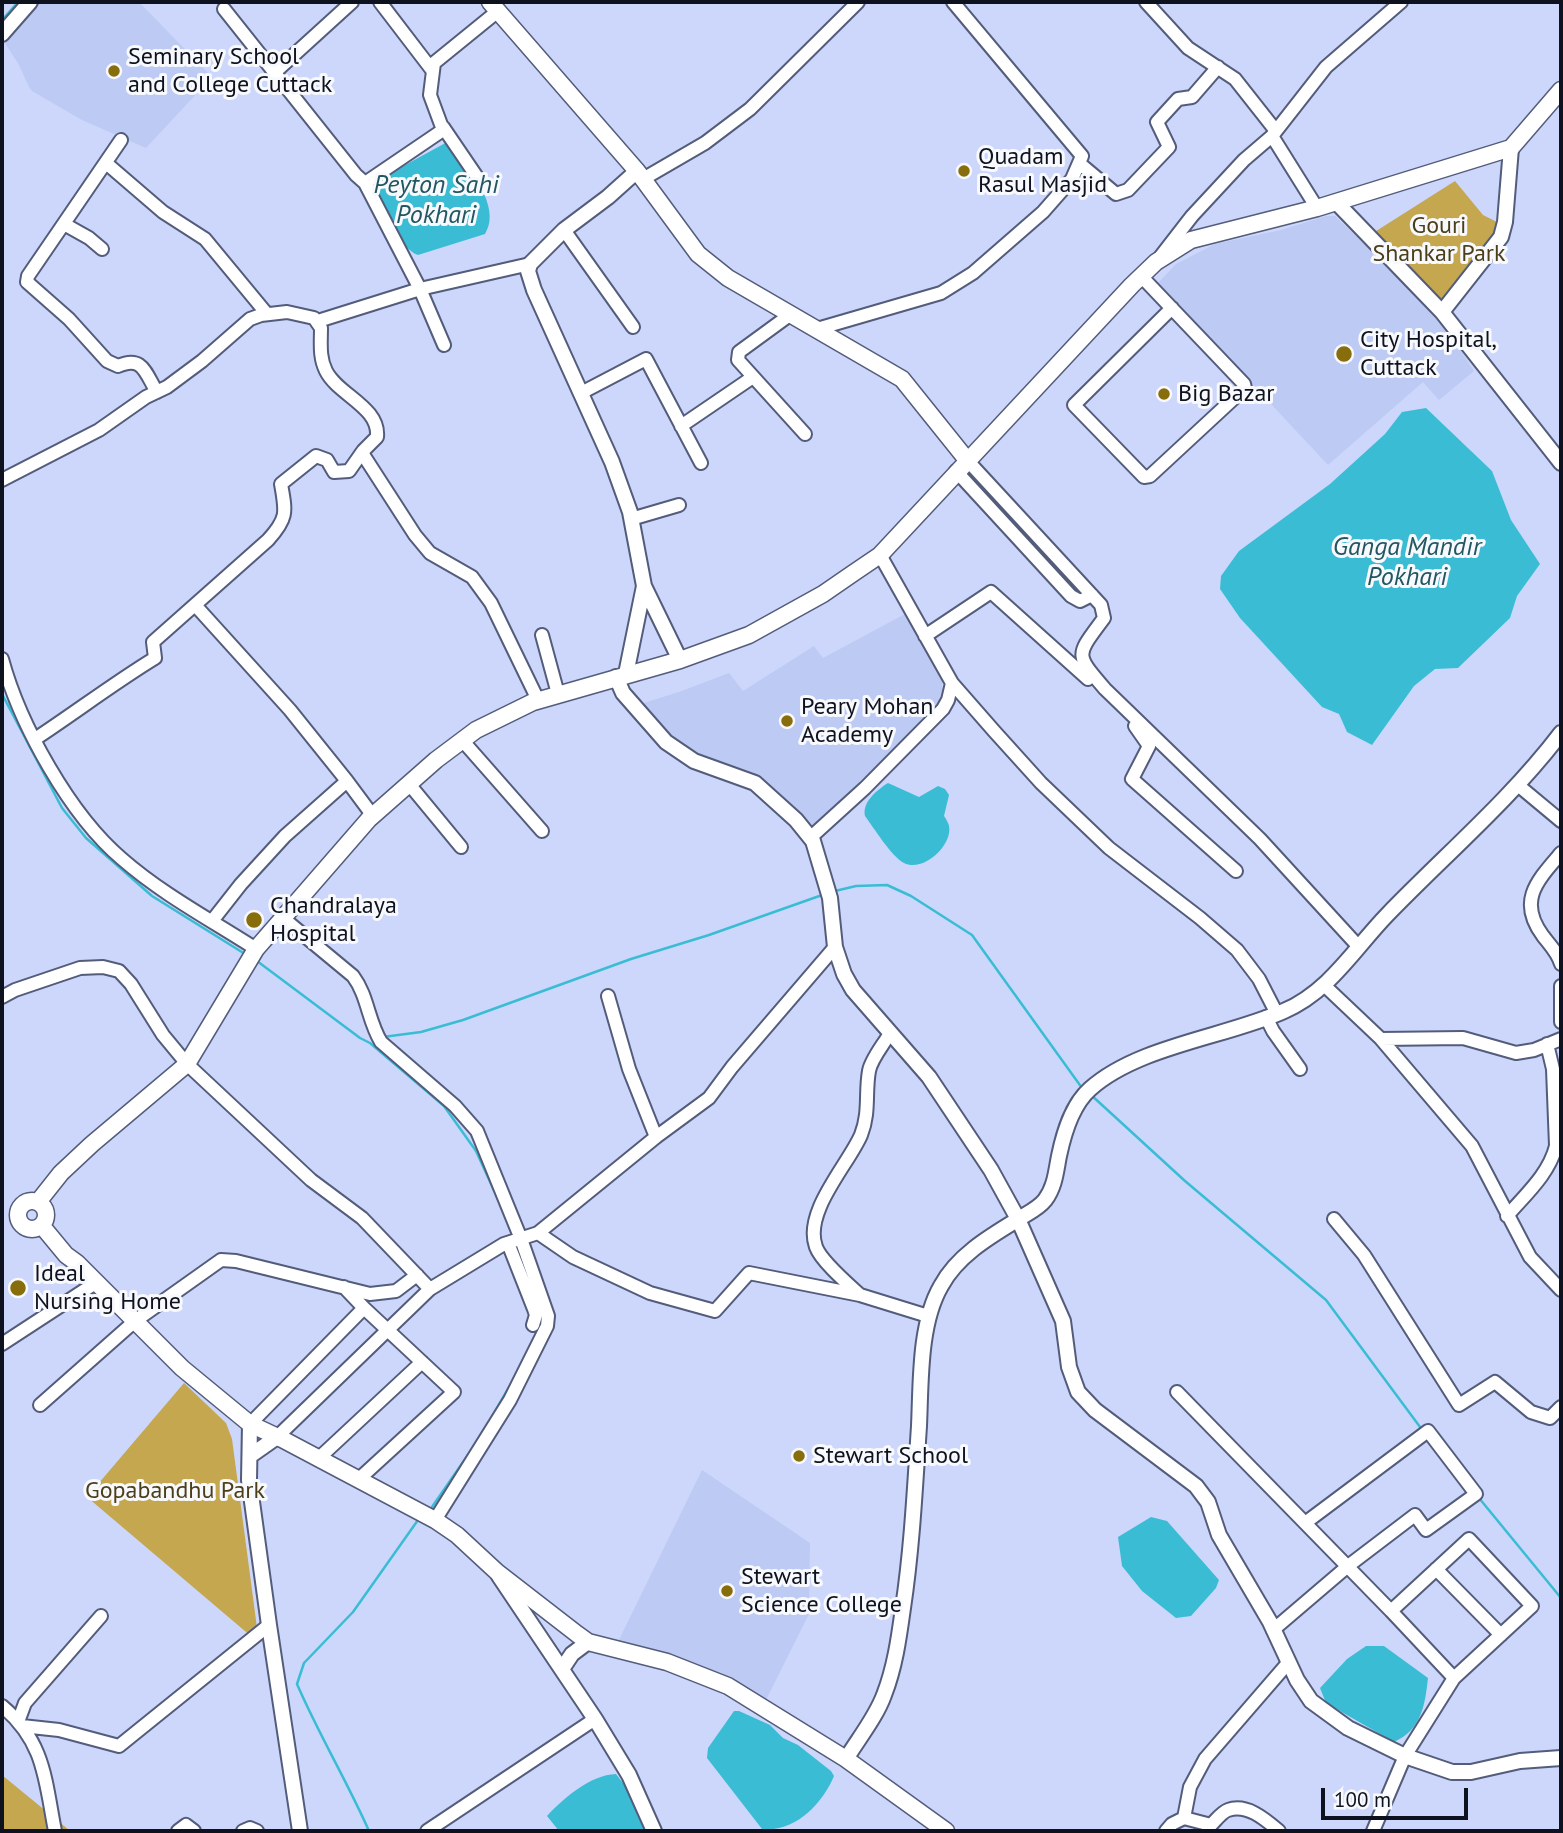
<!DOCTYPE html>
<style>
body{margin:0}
#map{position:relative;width:1563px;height:1833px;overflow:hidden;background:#ccd7fb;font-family:"PT Sans",sans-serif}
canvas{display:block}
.frame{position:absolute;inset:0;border:4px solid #0e121e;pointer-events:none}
.scale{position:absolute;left:1321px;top:1788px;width:147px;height:32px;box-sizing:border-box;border:4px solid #0e121e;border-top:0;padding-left:9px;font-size:21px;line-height:24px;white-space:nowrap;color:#0e121e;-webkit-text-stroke:5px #f8f9fd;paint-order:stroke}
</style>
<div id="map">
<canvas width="1563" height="1833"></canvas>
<div class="frame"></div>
<div class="scale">100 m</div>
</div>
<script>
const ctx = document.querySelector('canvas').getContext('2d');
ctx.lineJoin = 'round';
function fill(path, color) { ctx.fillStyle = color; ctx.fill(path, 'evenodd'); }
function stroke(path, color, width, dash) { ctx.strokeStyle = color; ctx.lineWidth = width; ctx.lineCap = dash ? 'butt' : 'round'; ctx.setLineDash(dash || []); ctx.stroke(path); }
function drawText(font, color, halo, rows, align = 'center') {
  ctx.font = font + ' "PT Sans",sans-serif'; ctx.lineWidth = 6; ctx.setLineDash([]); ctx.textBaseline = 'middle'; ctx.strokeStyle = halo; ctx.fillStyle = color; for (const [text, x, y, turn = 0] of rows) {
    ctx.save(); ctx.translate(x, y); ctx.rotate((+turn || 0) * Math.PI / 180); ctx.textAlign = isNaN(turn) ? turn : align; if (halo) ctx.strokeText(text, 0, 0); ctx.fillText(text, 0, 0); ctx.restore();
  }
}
fill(new Path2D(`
 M35,2h104l73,75 -66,71 -64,-28 -50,-29 -3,-4 -10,-22 -16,-25z
 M1326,216h9l57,55 59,65 23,35 -35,29 -16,-18 -95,83 -170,-182 18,-19 39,-20 66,-14z
 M905,614l37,64v12l-4,13 -17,16 2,3 -111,108 -56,-54 -64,-23 -34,-26 -21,-22 42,-13 50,-19 14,18 71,-45 9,12z
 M702,1470l108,73 -1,71 -44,88 -149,-56z`), '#bdcaf4');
fill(new Path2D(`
 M1455,181l28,34 14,7 1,13 -57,65 -68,-67z
 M184,1383l42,40 6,16 27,204 -172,-146z
 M2,1775l67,55 -1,1h-66z`), '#c4a74e');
fill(new Path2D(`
 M449,141c17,23 54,65 36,93l-67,21c-19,-6 -35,-51 -44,-69l2,-5z
 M1426,408l66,63 19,49 29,44 -23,32 -7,22 -52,50 -23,1 -21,17 -42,59 -25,-13 -8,-18 -17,-7 -82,-89 -20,-29 1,-13 18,-25 91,-67 55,-50 17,-22z
 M888,783l31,14 19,-11 7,3 4,6 -5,21c1,1 5,8 5,10 4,19 -26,47 -45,37 -13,-7 -30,-35 -39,-47 -3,-14 12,-26 23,-33z
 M1151,1517l16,4 52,59 -3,8 -25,28 -15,2 -34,-27 -20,-25 -4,-29z
 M1366,1646h18l44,32c-3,28 -7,52 -34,64l-68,-39 -6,-15 27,-29z
 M734,1711h5l31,14 13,13 15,7 33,26 3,5c-11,27 -39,57 -72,53l-55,-71 1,-10z
 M616,1774l31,40v17h-88l-12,-15c17,-18 43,-41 69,-42z`), '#3abdd4');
stroke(new Path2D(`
 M2,20l16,-18
 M2,694l60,114 24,30 66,58 93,58
 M835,891l21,-5 31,-1 24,11 61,39 110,153
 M257,961l103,77 10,5 74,63 32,45 27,59
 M383,1037l38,-5 42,-12 168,-61 78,-24 116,-41
 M1090,1094l95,87 141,119 97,131
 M483,1432l32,-55
 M1479,1498l82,100
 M432,1507l38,-55
 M369,1831c-22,-50 -50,-96 -72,-147l7,-21 49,-51 65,-92`), '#3abdd4', 2.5);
const minor = new Path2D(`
 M380,2l52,68
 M1146,2l42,46 47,31 41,52
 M224,9l132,166 9,8
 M274,73l78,-71
 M443,127l34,50
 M1272,136l45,72
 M121,140l-93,136 -1,6 42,37 38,42 11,5c25,-11 27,7 39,26
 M106,163l57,49 42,27 62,75
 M1079,163l37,31 12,-4 41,-43 -12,-25 21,-23 14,-2 26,-30
 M643,179l62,-36 45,-34 108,-107
 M64,224l25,14 13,11
 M564,230l69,97
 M1161,256l31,-40 52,-56 28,-24 54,-69 75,-65
 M1141,276l103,108 1,4 -95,88 -6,1 -70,-72 98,-97
 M791,314l-52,38 -1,8 67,74
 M318,321l102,-32 110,-25
 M817,329l124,-36 32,-20 70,-61 29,-33 10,-23 -129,-154
 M444,345l-24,-56 -55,-106 78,-53 -13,-35 4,-32 64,-52
 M581,393l65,-34 55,104
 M681,426l72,-49
 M967,460l134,145 3,13c-28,38 -30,35 1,71l155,150 98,107
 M956,471l115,125 9,5 12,-6
 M2,480l97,-50 47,-33 21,-10 35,-26 48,-42 11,-4 26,-3 27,6 7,10c0,15 -2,29 5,43 12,24 54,36 51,66l-14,14 1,5 51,79 15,18 42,24 19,26 47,97
 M631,519l48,-14
 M880,555l72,128 42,48 47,52 68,65 91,70 37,32 22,29 18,35
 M195,605l95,105 57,71 -62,55 -44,48 -29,37
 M542,635l16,59
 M925,636l66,-44 97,87
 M2,659c18,66 68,156 120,200 40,35 89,61 134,90
 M1135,726l14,20 -17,33 104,92
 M35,739c41,-27 79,-56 120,-81l-2,-16 115,-102c20,-22 18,-28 13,-56l35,-28 11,4 7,12 15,-1 14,-20
 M462,740l80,91
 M347,781l26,35
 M409,784l52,63
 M1519,786l42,35
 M810,838l55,-50 78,-79 5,-9 4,-17
 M1561,853c-24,28 -44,48 -18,83 7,9 15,17 18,28
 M283,918l70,58c15,20 15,45 28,66l74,64 22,25 44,108 27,77 -1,10 -37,74 -75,120
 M1325,986l56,53 91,107 58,111 31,33
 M1561,986v36
 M608,996l21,73 27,68
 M2,997l13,-7 65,-22 23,-1 16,4 12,13 32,51 24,29 124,116 51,38 68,71
 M1266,1017l7,14 27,38
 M1381,1039l82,-1 53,15 18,-3 27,-11
 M1507,1216c19,-22 42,-42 49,-70l-3,-77 -6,-25
 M1334,1219l30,36 95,150 36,-23 36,30 19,6 11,-11
 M538,1233l118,-96 53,-39 23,-31 103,-120
 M508,1243l26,66 2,6 -3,10
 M860,1295l68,21
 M2,1344l95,-62
 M1177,1392l214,219
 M40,1405l95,-84 86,-61 15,1 134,33 26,-3 21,-16
 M250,1424l114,-116 -20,-21
 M277,1437l153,-148 74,-45 34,-11 35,24 77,36 65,18 34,-38 111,22c-12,-11 -39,-34 -44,-48 -13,-35 32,-82 45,-112 9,-23 4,-42 8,-64 2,-12 15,-27 21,-38
 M319,1458l103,-96
 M359,1479l95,-87 -90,-84
 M1436,1569l65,66
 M1273,1630l75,-64 67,-51 11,15 50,-36 -48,-63 -123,92
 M2,1706c43,36 43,74 53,125
 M18,1722l7,-19 76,-87
 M22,1726l37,4 60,16 150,-121
 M1184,1818l6,-31 15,-28 83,-96
 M178,1831l8,-6 8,6
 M243,1831l7,-3 7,3
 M427,1831l168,-112
 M1166,1831l6,-7 12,-6 27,7c5,-5 11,-13 17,-15 19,-7 38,10 51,21
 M1373,1831l32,-75 49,-78 78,-72 -63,-67 -78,72 63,67`);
const tertiary = new Path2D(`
 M2,34l28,-32
 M637,171l-29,26 -44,33 -34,34 -2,7 6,19 78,172 18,50 14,74 36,74
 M1336,202l106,110 119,151
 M1442,312l59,-75 4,-15 6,-74
 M626,674l18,-88
 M616,677l7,16 43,49 28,19 61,22 41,37 17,21 17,57 5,49 9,27 9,16 76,87 62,93 27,49 45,102 6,46 9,25 17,18 101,76 12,16 11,33 51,87 27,58 14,21 37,27 57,28 47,16h19l49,-11 41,-3
 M250,1424l-1,56 20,145 31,206
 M250,1456l27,-19
 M499,1576l96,143 34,56 25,56
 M562,1669l10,-15 16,-12
 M846,1759c13,-21 30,-42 38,-64 11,-28 15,-58 19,-87 9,-60 12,-121 16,-182 2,-44 0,-102 22,-140 16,-30 48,-49 76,-66 9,-6 21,-11 28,-20 10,-13 11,-29 14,-44 5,-24 13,-51 31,-67 48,-43 136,-52 194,-78 45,-19 71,-63 103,-96 59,-61 123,-115 174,-182`);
const secondary = new Path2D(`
 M490,2l147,169 61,83 30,24 174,101 65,81
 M18 1215a14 14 0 1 1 28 0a14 14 0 1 1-28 0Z
 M38,1202l23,-29 31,-29 95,-80 69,-115 113,-130 67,-59 40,-30 57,-28 147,-42 69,-25 74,-41 29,-20 28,-19 252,-270 24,-23 35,-22 126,-32 194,-60 50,-58
 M42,1226l24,29 11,8 105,105 68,56 32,15 153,81 22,15 40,37 80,62 11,8 79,20 61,24 118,73 100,72`);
stroke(minor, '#535c7a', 16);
stroke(tertiary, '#535c7a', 18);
stroke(secondary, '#535c7a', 19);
stroke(minor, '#fff', 12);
stroke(tertiary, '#fff', 14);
stroke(secondary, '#fff', 16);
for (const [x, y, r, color] of [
 [114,71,7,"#876d0b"],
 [964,171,7,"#876d0b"],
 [1344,354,9,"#876d0b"],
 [1164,394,7,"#876d0b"],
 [787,721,7,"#876d0b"],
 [254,920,9,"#876d0b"],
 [18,1288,9,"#876d0b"],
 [799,1456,7,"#876d0b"],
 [727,1591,7,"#876d0b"]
]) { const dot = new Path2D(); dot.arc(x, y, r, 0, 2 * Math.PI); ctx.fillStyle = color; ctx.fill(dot); stroke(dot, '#f8f9fd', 2.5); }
drawText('24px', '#0e121e', '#f8f9fd', [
 ["Seminary School",128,57],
 ["and College Cuttack",128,85],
 ["Quadam",978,157],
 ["Rasul Masjid",978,185],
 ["City Hospital,",1360,340],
 ["Cuttack",1360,368],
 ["Big Bazar",1178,394],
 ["Peary Mohan",801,707],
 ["Academy",801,735],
 ["Chandralaya",270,906],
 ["Hospital",270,934],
 ["Ideal",34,1274],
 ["Nursing Home",34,1302],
 ["Stewart School",813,1456],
 ["Stewart",741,1577],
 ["Science College",741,1605]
], 'left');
drawText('24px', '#4b3e18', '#f8f9fd', [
 ["Gouri",1439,226],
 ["Shankar Park",1439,254],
 ["Gopabandhu Park",175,1491]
]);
drawText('italic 26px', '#225761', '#f8f9fd', [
 ["Peyton Sahi",436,186],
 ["Pokhari",436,216],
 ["Ganga Mandir",1407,548],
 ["Pokhari",1407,578]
]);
</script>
